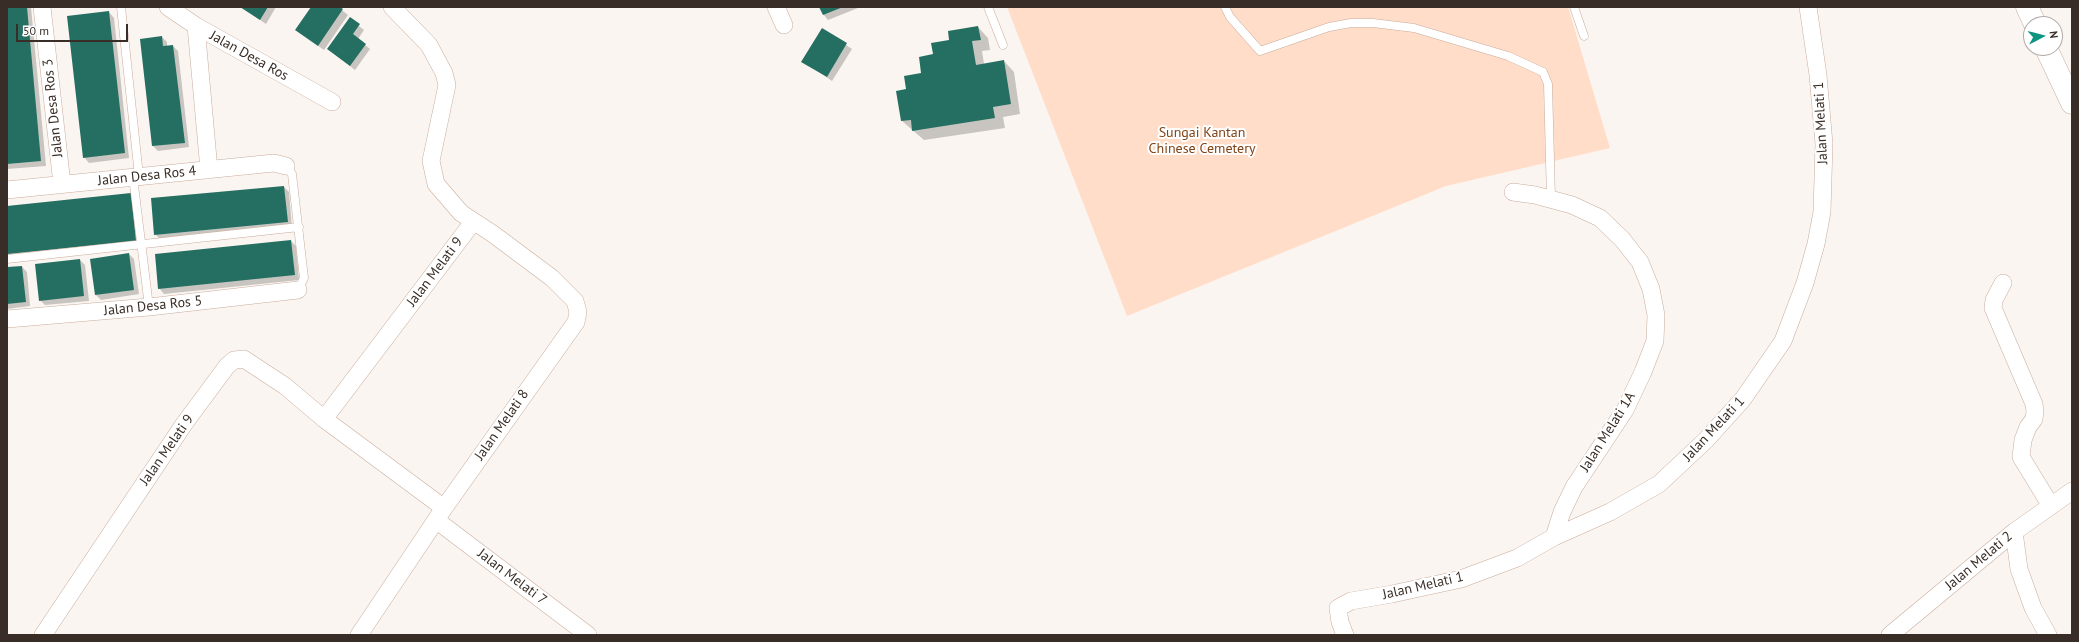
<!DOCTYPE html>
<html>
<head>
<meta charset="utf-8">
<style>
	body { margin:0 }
	#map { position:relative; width:2079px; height:642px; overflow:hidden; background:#fbf5f1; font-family:"PT Sans",sans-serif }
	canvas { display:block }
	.frame { position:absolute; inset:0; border:8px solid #392e27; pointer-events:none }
	.north { position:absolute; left:2023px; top:16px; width:40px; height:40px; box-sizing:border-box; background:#fff; border:1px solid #b0aba9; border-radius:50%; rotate:83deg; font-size:11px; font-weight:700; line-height:16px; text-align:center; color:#392e27 }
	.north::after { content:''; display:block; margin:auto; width:14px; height:18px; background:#0d9581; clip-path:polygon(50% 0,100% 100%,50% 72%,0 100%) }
	.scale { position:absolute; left:16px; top:24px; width:112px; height:18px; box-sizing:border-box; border:2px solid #392e27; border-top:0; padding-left:5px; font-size:12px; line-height:14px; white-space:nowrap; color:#392e27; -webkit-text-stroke:3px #fff; paint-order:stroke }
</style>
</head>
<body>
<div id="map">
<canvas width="2079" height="642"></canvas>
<div class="frame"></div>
<div class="north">N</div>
<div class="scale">50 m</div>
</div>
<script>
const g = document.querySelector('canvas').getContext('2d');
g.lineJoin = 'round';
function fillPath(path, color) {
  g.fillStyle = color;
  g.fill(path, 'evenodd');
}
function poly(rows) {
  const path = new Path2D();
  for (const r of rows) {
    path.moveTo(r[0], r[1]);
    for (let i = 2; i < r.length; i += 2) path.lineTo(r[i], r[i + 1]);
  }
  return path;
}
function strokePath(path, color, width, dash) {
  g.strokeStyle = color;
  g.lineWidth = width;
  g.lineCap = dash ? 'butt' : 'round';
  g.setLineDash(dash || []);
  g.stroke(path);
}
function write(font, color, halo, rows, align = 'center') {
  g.font = font + ' "PT Sans",sans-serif';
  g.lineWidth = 4;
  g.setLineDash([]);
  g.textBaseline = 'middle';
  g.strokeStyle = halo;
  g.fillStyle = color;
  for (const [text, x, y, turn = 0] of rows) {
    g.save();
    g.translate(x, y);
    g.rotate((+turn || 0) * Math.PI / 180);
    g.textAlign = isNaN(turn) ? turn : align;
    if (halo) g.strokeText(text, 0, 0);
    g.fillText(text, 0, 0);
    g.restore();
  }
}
fillPath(poly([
	[1007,7,1568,7,1610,148,1446,186,1127,316]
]), '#ffddc8');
fillPath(poly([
	[7,7,31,7,46,166,7,169],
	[241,7,276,7,266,24],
	[312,7,338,7,348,15,324,50,296,30],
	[821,7,858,7,858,8,828,20,823,14],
	[109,12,114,18,129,158,89,163,84,157],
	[350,19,364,30,358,39,370,49,355,70,328,49],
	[978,27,988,38,990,50,982,51,984,64,1004,61,1014,72,1020,114,1003,117,1005,128,924,140,902,121,922,74,934,55,950,41],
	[822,29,852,49,832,81,803,61],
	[162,37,167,42,167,46,173,46,178,51,189,147,158,151,153,146,141,40],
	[284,187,289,192,292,227,160,239,155,234],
	[131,194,136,199,140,246,7,259,7,207],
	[291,241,296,246,299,280,164,294,159,288],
	[129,254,134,259,139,294,101,300,96,295],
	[80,260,85,265,89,301,45,305,40,300],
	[22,267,27,272,30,306,7,309,7,268]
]), '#0003');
fillPath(poly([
	[7,7,27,7,41,161,7,164],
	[240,7,268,7,260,20],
	[311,7,340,7,343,9,318,46,295,30],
	[819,7,843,7,823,15],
	[109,11,125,153,83,158,67,16],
	[350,17,360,24,353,34,366,44,350,66,327,49],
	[978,26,981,40,972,41,976,65,1004,60,1011,104,993,107,995,118,912,131,911,120,901,121,896,91,906,89,904,76,921,73,919,57,933,54,931,43,949,40,948,31],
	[822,28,847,43,827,77,801,62],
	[162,36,163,46,173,45,185,143,152,146,140,39],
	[284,186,288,222,154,235,151,198],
	[131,193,136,241,7,254,7,206],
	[291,240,295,275,158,289,155,254],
	[129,253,134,290,95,295,90,259],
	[80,259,84,296,39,301,35,264],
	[22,266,26,302,7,304,7,267]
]), '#246f61');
const service = poly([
	[121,7,139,176],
	[988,7,1003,45],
	[1225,7,1230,17,1260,51,1329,27,1351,23,1373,23,1414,28,1508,56,1543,72,1548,84,1551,199],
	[1574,7,1584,36],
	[286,166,292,174,304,278,298,290],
	[133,177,149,307],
	[7,259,299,227]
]);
const minor = poly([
	[42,7,62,184],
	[168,7,196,26,332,102],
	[776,7,784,25],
	[196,26,209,170],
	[7,190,274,163,286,166],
	[1513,192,1535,195,1572,205,1600,218,1622,239,1640,262,1651,289,1656,315,1655,341,1643,372,1625,410,1574,487,1562,512,1554,537],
	[2003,283,1994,300,1993,308,2034,404,2035,411,2034,419,2028,427,2023,440,2021,457,2051,506],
	[7,319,149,307,298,290],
	[324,419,473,222],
	[436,520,588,635],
	[2014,532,2019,569,2033,608,2048,635],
	[43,635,184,424,227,366,234,360,244,359,285,386,324,419,444,508],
	[359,635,444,508,576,322,578,312,575,301,552,278,493,234,461,213,436,184,431,161,447,85,444,73,429,45,392,7],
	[1345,635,1340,622,1338,608,1351,601,1392,594,1461,579,1517,558,1554,537,1610,512,1659,484,1706,440,1743,399,1783,341,1805,283,1816,244,1822,212,1824,144,1818,75,1808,7],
	[1890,635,2014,532,2072,491]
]);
const secondary = poly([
	[2027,7,2035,24],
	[2046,48,2072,103]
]);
strokePath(service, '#c9ac9b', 9);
strokePath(minor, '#c9ac9b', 18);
strokePath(secondary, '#c9ac9b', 23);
strokePath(service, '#fff', 8);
strokePath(minor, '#fff', 17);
strokePath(secondary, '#fff', 22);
write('14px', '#392e27', '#fff', [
	["Jalan Desa Ros",249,56,29],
	["Jalan Desa Ros 3",53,108,-96],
	["Jalan Melati 1",1821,123,-93],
	["Jalan Desa Ros 4",147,176,-6],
	["Jalan Melati 9",435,272,-53],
	["Jalan Desa Ros 5",153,306,-6],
	["Jalan Melati 8",502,425,-55],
	["Jalan Melati 1",1714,429,-47],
	["Jalan Melati 1A",1608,432,-58],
	["Jalan Melati 9",167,450,-55],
	["Jalan Melati 2",1979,561,-40],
	["Jalan Melati 7",512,577,37],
	["Jalan Melati 1",1423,586,-13]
]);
write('14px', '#804417', '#fff', [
	["Sungai Kantan",1202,133],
	["Chinese Cemetery",1202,149]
]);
</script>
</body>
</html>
